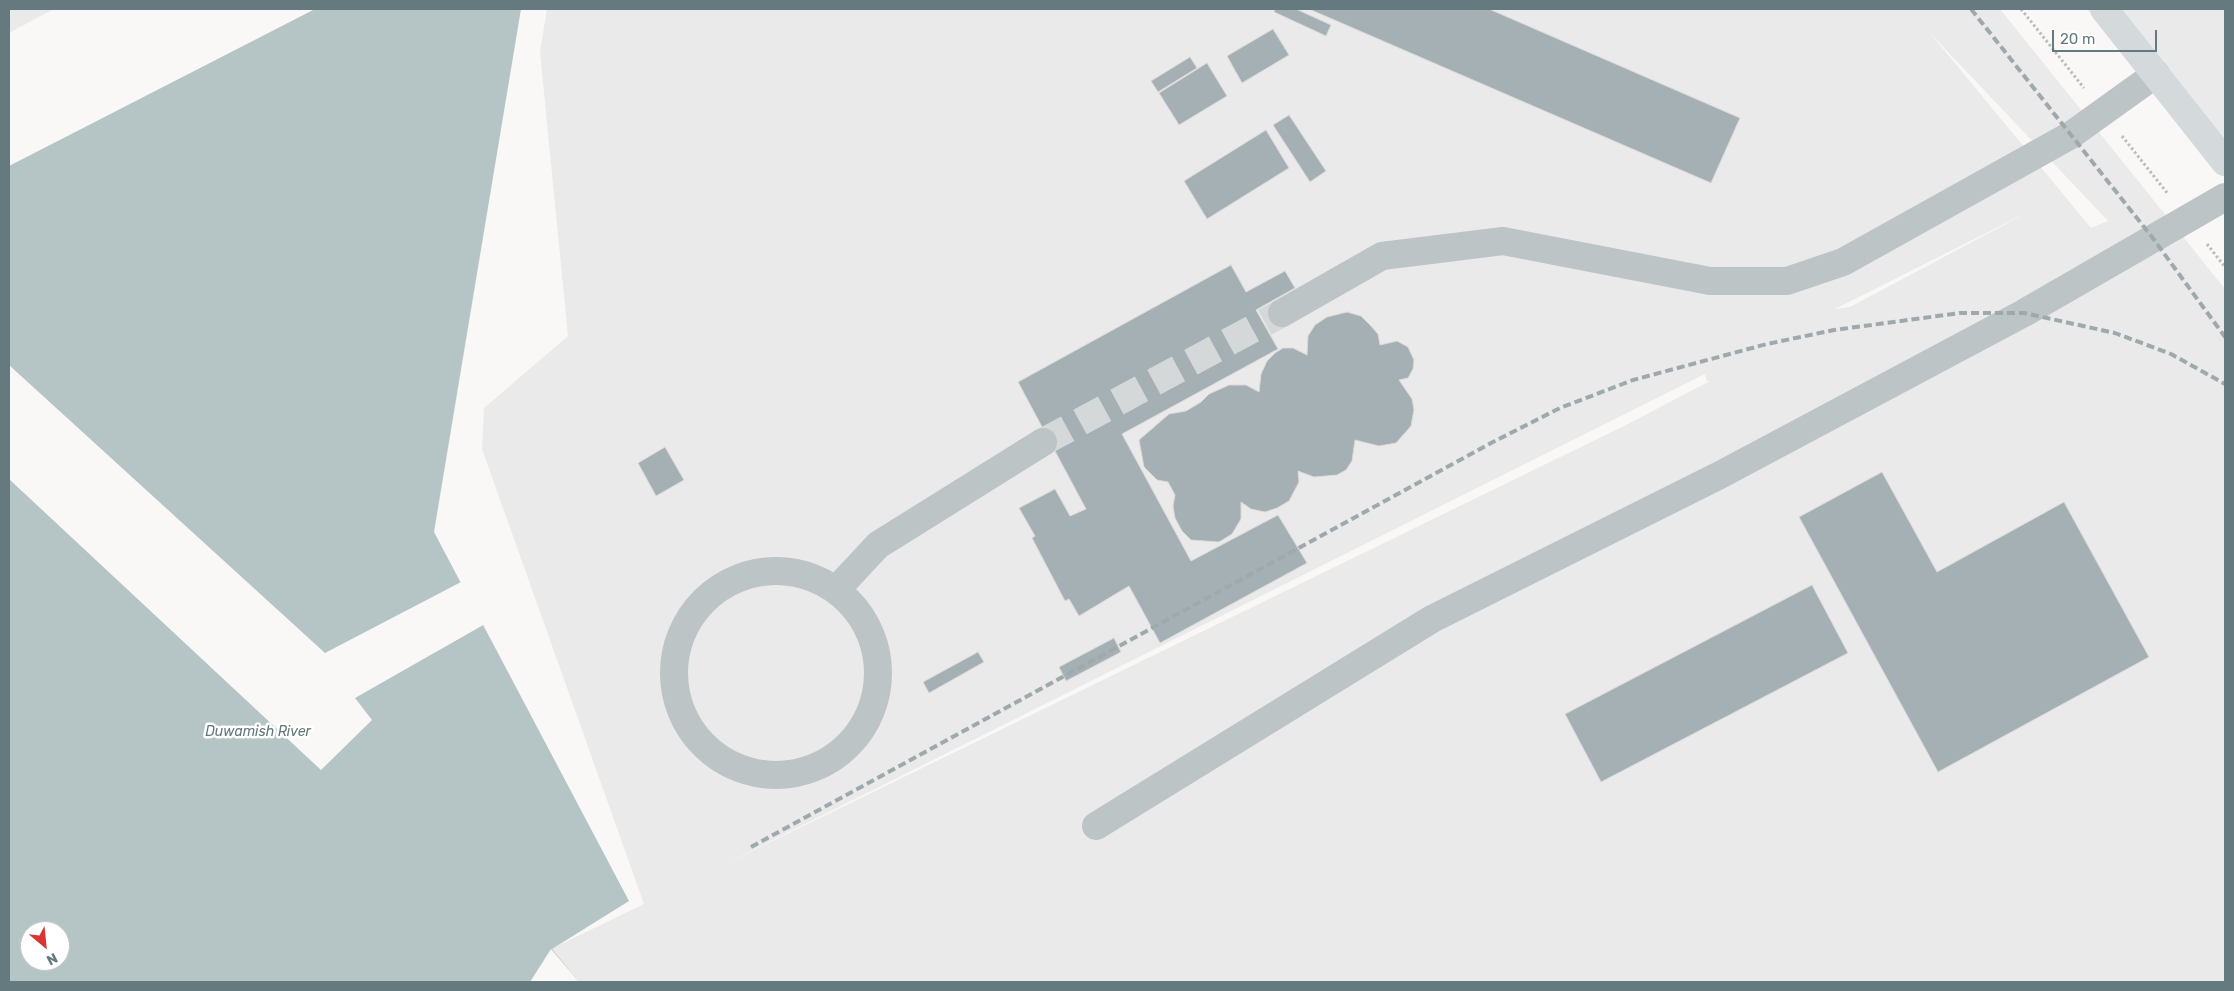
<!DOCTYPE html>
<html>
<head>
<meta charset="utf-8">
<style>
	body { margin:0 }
	#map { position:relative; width:2234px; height:991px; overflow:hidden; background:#f9f8f6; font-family:Rubik,sans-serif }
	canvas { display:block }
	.frame { position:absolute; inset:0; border:10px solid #657a7f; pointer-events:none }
	.north { position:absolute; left:20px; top:921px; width:50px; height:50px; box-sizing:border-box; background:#fff; border:1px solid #c1cacc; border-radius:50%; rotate:152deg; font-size:14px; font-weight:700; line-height:20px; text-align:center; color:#657a7f }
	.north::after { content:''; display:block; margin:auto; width:18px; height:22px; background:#da3535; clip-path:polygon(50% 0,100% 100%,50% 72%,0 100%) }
	.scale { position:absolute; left:2052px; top:30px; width:105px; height:22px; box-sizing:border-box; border:2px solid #657a7f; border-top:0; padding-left:6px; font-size:15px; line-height:18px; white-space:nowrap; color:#657a7f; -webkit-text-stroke:4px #fff; paint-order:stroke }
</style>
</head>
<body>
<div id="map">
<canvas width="2234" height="991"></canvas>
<div class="frame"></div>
<div class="north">N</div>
<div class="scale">20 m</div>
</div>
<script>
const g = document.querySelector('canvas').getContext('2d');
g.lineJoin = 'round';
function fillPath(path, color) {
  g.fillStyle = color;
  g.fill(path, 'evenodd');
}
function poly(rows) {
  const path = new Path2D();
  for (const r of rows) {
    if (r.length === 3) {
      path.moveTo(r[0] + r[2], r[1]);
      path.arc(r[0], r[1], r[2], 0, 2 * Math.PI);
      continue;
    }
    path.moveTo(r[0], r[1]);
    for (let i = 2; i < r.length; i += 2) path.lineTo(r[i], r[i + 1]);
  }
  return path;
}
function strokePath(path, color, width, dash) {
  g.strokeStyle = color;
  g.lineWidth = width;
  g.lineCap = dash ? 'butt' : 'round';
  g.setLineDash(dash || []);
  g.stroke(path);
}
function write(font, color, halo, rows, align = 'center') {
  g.font = font + ' Rubik,sans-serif';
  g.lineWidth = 5;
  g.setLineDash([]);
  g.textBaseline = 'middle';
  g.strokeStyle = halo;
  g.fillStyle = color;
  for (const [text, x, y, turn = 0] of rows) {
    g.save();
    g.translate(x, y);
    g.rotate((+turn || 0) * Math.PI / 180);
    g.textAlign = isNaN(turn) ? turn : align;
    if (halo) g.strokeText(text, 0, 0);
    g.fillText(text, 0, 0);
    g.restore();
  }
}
fillPath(poly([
	[9,9,54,9,9,33],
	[547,9,2000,9,2225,289,2225,982,579,982,551,949,644,904,482,449,484,408,568,336,540,52],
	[1930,33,2108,221,2091,228],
	[2034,209,1850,307,1835,309],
	[1705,374,1707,381,1710,381,1624,426,709,872],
	[2087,9,2225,9,2225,175]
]), '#e9eae9');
fillPath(poly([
	[315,9,521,9,434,532,629,901,552,949,579,982,9,982,9,166],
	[30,931,60,931,60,961,30,961]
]), '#b5c5c6');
fillPath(poly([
	[9,365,325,653,463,581,485,624,355,698,372,720,321,770,9,479],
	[551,949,579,982,530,982]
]), '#f9f8f6');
const building = poly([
	[1275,9,1296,9,1331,25,1326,36,1274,12,1275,9],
	[1309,9,1489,9,1740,118,1711,183,1309,9],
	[1273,29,1289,55,1242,83,1227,56,1273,29],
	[1190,57,1197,68,1158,92,1151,81,1190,57],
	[1207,63,1227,96,1179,125,1159,93,1207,63],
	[1289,115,1326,171,1310,182,1273,125,1289,115],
	[1266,130,1289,168,1207,219,1184,181,1266,130],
	[1231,265,1246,292,1285,271,1295,288,1256,310,1278,349,1122,434,1191,561,1278,515,1307,563,1160,643,1129,586,1079,616,1069,599,1065,601,1032,538,1035,536,1019,508,1055,489,1070,516,1086,509,1018,382,1231,265],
	[1347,312,1361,316,1370,325,1378,334,1380,345,1397,341,1408,347,1414,360,1413,369,1408,378,1399,380,1412,399,1414,410,1411,426,1396,443,1379,446,1355,440,1352,461,1346,470,1337,475,1314,477,1298,471,1299,482,1289,501,1277,508,1265,512,1251,509,1241,502,1241,519,1232,534,1219,542,1191,540,1182,531,1175,518,1173,506,1175,495,1168,482,1157,480,1144,467,1139,440,1169,414,1186,411,1201,402,1209,394,1229,385,1246,385,1259,392,1261,374,1267,361,1275,353,1283,348,1293,348,1307,355,1308,336,1315,325,1327,317,1347,312],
	[665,447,684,480,656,496,638,463,665,447],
	[1882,472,1937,572,2064,502,2149,657,1938,772,1799,517,1882,472],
	[1812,585,1848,653,1601,782,1565,714,1812,585],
	[1114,638,1121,652,1066,681,1059,667,1114,638],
	[978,652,984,662,929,693,923,682,978,652]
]);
fillPath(building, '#a4b0b3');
strokePath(building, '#dadad8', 1);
strokePath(poly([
	[1043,442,1282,313]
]), '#d4d8d8', 28, [28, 14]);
strokePath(poly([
	[2021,9,2084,88],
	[2122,136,2168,194],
	[2207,244,2225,267]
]), '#b8bdbe', 3, [2.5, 2.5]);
strokePath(poly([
	[1282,313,1382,256,1503,241,1710,281,1787,281,1843,262,2071,135,2156,74],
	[776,673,102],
	[837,589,878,545,1043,442],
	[1096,826,1432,619,1720,475,2024,313,2225,197]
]), '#bdc4c5', 28);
strokePath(poly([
	[2104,9,2225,162]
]), '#d4d9db', 28);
strokePath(poly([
	[1971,9,2152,237,2225,337],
	[751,847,1491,443,1560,408,1633,380,1767,344,1834,330,1960,313,2024,313,2115,333,2171,354,2225,384]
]), '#9fa9ac', 4, [8, 4]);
write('italic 14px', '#60787a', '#fff', [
	["Duwamish River",258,732]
]);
</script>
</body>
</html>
